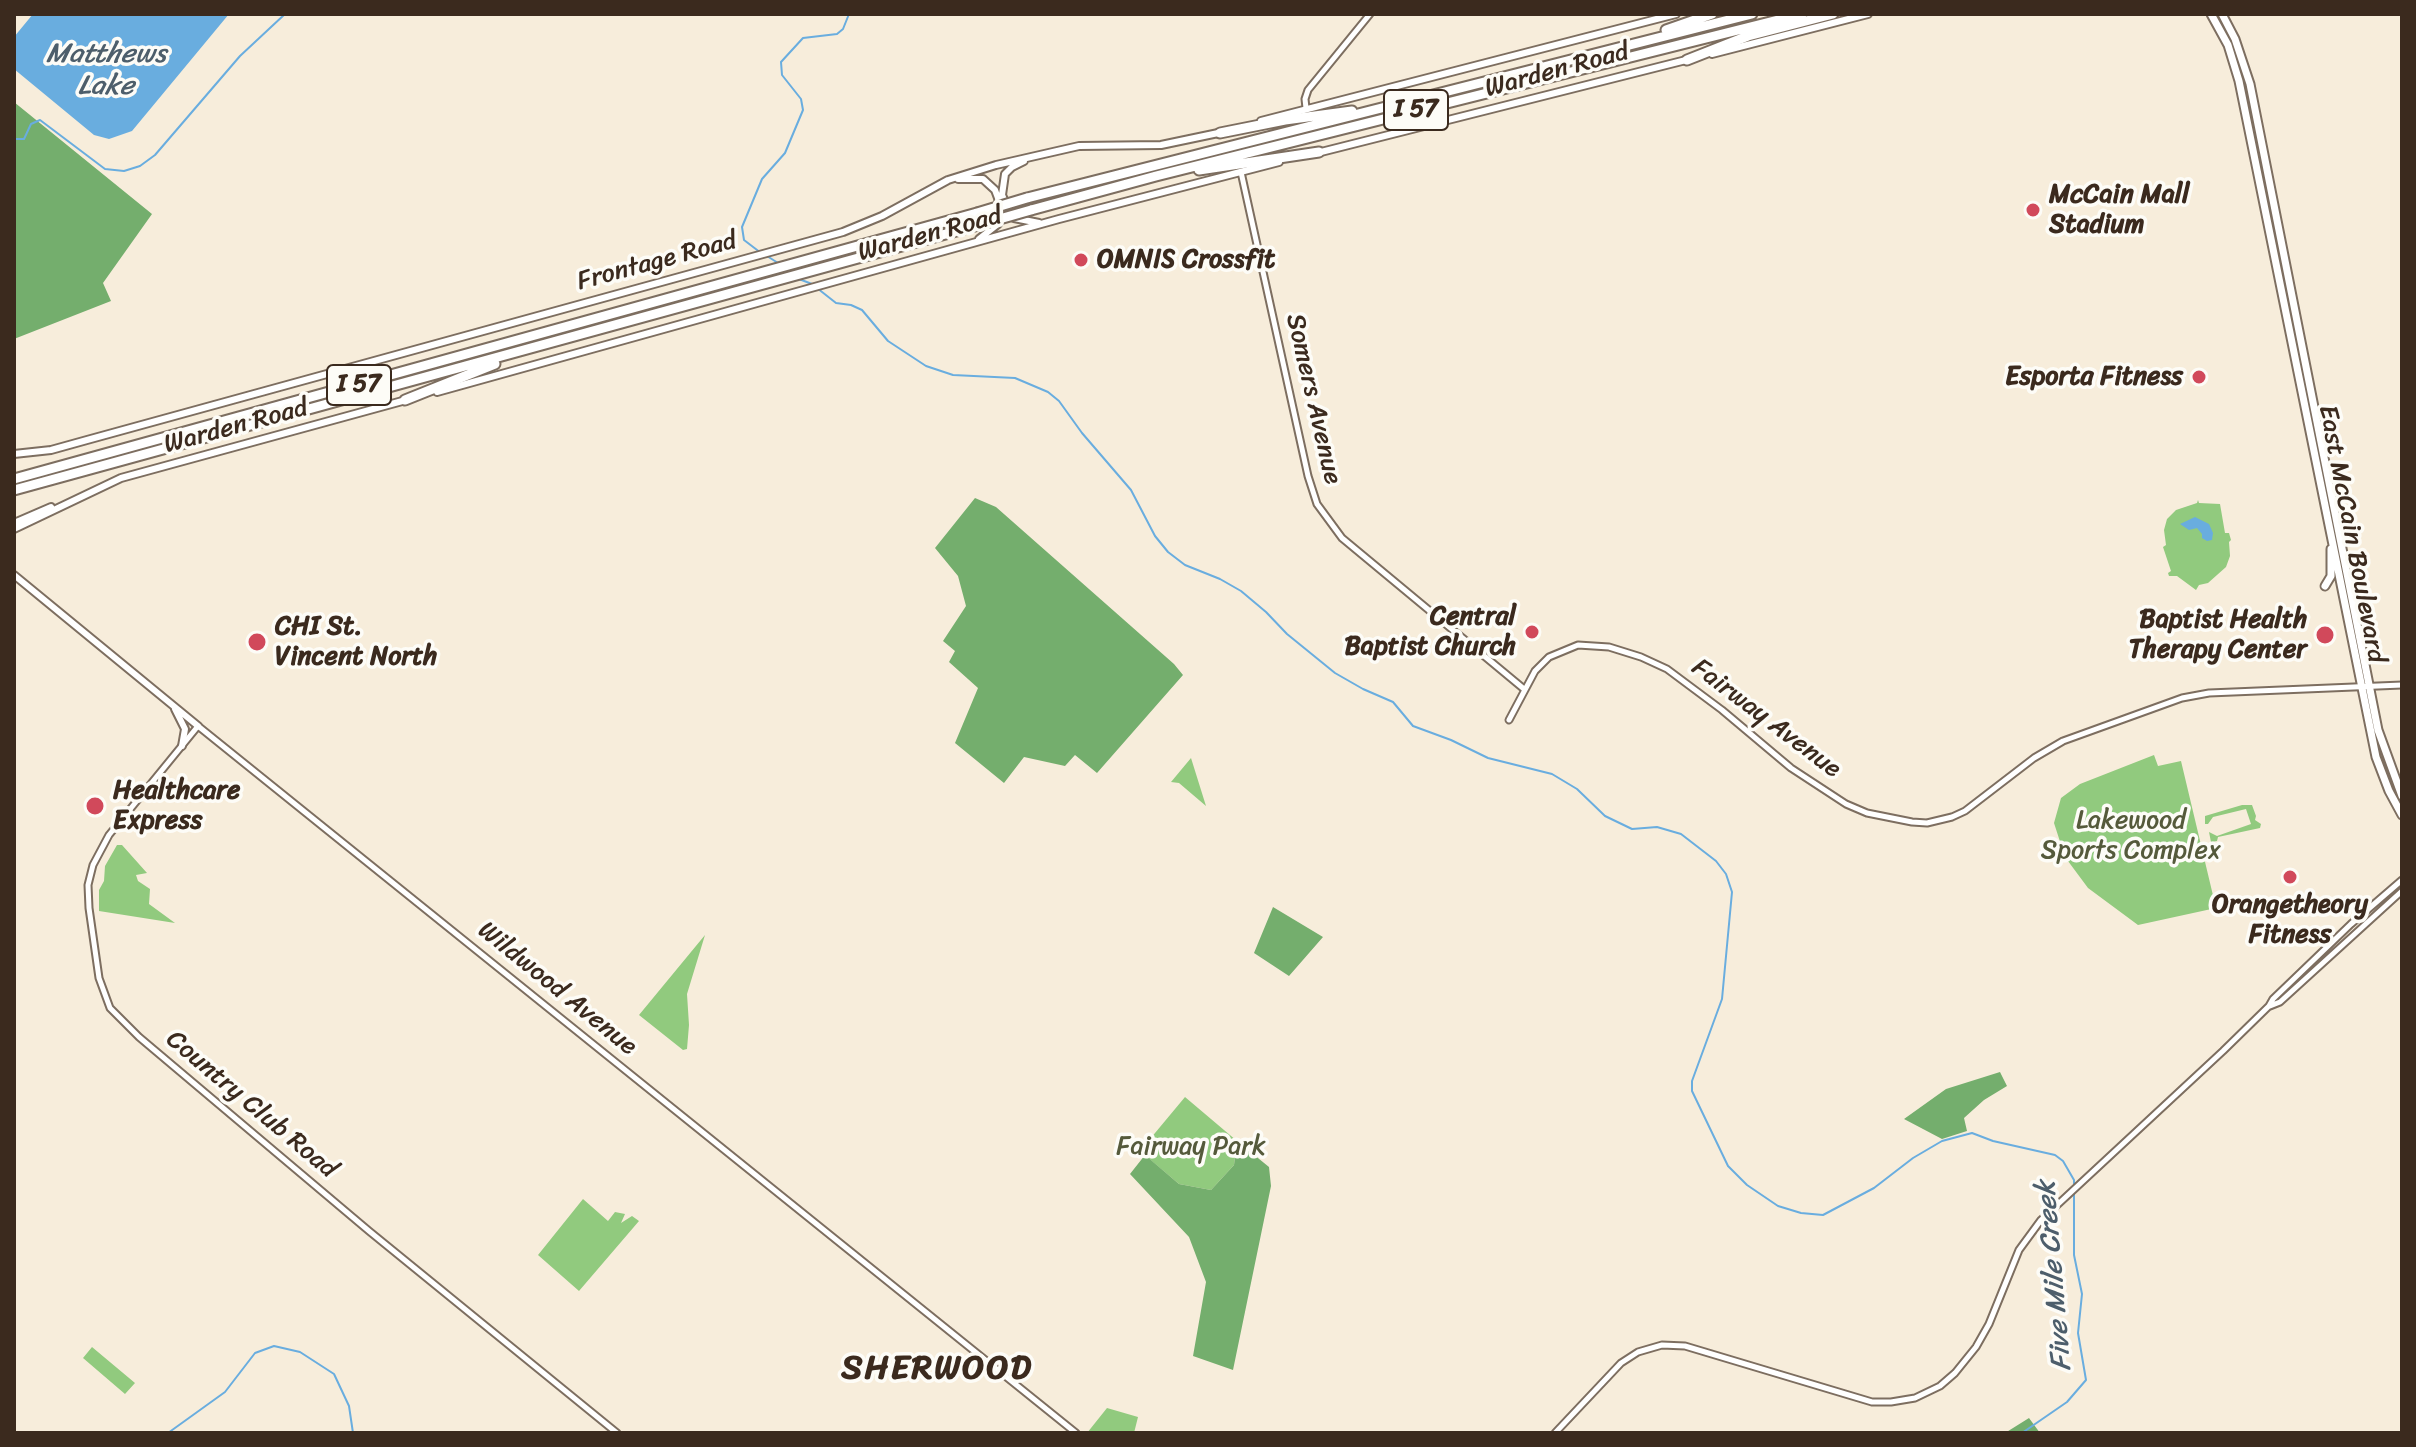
<!DOCTYPE html>
<html>
<head>
<meta charset="utf-8">
<style>
	body { margin:0 }
	#map { position:relative; width:2416px; height:1447px; overflow:hidden; background:#f7eddb; font-family:Sriracha,sans-serif }
	canvas { display:block }
	.frame { position:absolute; inset:0; border:16px solid #3b2a1e; pointer-events:none }
</style>
</head>
<body>
<div id="map">
<canvas width="2416" height="1447"></canvas>
<div class="frame"></div>
</div>
<script>
const g = document.querySelector('canvas').getContext('2d');
g.lineJoin = 'round';
function fillPath(path, color) {
  g.fillStyle = color;
  g.fill(path, 'evenodd');
}
function poly(rows) {
  const path = new Path2D();
  for (const r of rows) {
    path.moveTo(r[0], r[1]);
    for (let i = 2; i < r.length; i += 2) path.lineTo(r[i], r[i + 1]);
  }
  return path;
}
function strokePath(path, color, width, dash) {
  g.strokeStyle = color;
  g.lineWidth = width;
  g.lineCap = dash ? 'butt' : 'round';
  g.setLineDash(dash || []);
  g.stroke(path);
}
function write(font, color, halo, rows, align = 'center') {
  g.font = font + ' Sriracha,sans-serif';
  g.lineWidth = 7;
  g.setLineDash([]);
  g.textBaseline = 'middle';
  g.strokeStyle = halo;
  g.fillStyle = color;
  for (const [text, x, y, turn = 0] of rows) {
    g.save();
    g.translate(x, y);
    g.rotate((+turn || 0) * Math.PI / 180);
    g.textAlign = isNaN(turn) ? turn : align;
    if (halo) g.strokeText(text, 0, 0);
    g.fillText(text, 0, 0);
    g.restore();
  }
}
fillPath(poly([
	[2198,500,2199,503,2220,504,2225,533,2229,533,2231,540,2229,542,2230,556,2226,567,2208,583,2199,585,2196,590,2177,576,2169,576,2168,573,2171,571,2163,547,2166,545,2164,530,2167,519,2176,510,2197,503],
	[2154,755,2158,766,2181,761,2216,908,2138,925,2088,888,2065,857,2054,823,2061,798,2080,784],
	[1191,758,1206,806,1179,783,1171,782],
	[2242,805,2252,805,2256,816,2255,820,2261,824,2260,828,2218,837,2217,841,2211,842,2209,832,2217,836,2251,824,2246,809,2213,817,2208,824,2205,824,2205,816],
	[117,845,122,845,147,873,136,875,138,881,150,889,149,904,175,923,99,911,99,890,104,881,105,866],
	[705,935,687,994,689,1025,687,1049,683,1050,639,1015],
	[1185,1097,1237,1141,1234,1165,1211,1190,1179,1184,1140,1151],
	[583,1199,608,1221,615,1212,625,1214,621,1223,632,1216,639,1221,579,1291,538,1255],
	[92,1347,135,1383,125,1394,83,1358],
	[1107,1408,1138,1417,1134,1433,1087,1433]
]), '#91ca7e');
fillPath(poly([
	[14,102,152,214,103,283,111,301,14,339],
	[975,498,996,507,1174,664,1183,675,1097,773,1075,755,1065,766,1024,757,1004,783,955,743,978,688,949,662,955,651,943,641,966,606,958,576,935,548],
	[1273,907,1323,937,1289,976,1254,953],
	[2000,1072,2007,1086,1984,1100,1964,1118,1967,1131,1942,1139,1904,1119,1946,1089],
	[1237,1141,1269,1167,1271,1186,1233,1370,1193,1356,1206,1282,1189,1237,1130,1174,1145,1155,1179,1184,1211,1190,1234,1165],
	[2029,1418,2040,1433,2005,1433]
]), '#74ae6d');
fillPath(poly([
	[33,14,229,14,132,131,109,139,94,135,14,69,14,37],
	[2195,517,2209,524,2213,533,2212,540,2207,541,2202,538,2202,534,2197,528,2189,530,2180,524]
]), '#69addf');
strokePath(poly([
	[14,139,24,139,31,124,40,120,105,169,124,171,140,166,155,155,240,56,285,14],
	[761,253,744,240,742,227,762,179,785,153,803,110,801,99,782,75,781,62,803,38,837,34,843,29,849,14],
	[767,256,778,263],
	[799,279,812,284],
	[817,288,836,303,851,305,862,310,888,341,926,366,953,375,1015,378,1048,392,1059,401,1082,433,1131,490,1155,536,1168,552,1185,565,1220,579,1241,591,1266,612,1287,634,1335,673,1363,689,1393,702,1413,726,1451,740,1488,758,1552,774,1577,789,1605,816,1632,829,1657,827,1681,834,1716,861,1726,874,1732,892,1722,999,1692,1081,1692,1091,1728,1166,1747,1185,1778,1206,1801,1213,1823,1215,1874,1188,1913,1158,1942,1141,1972,1133,1993,1141,2055,1155,2063,1161,2074,1180,2074,1255,2082,1294,2078,1333,2086,1380,2067,1402,2022,1433],
	[168,1433,225,1392,255,1353,274,1346,300,1352,334,1374,349,1406,353,1433]
]), '#69addf', 2);
const tertiary = poly([
	[1306,108,1305,99,1308,90,1370,14],
	[1241,172,1308,476,1317,504,1342,538,1524,689],
	[1509,720,1535,671,1549,657,1578,645,1609,647,1641,657,1667,669,1722,710,1791,768,1846,804,1867,813,1912,822,1927,823,1952,817,1965,811,2034,758,2063,741,2182,698,2209,693,2402,685],
	[2270,1006,2280,1002,2402,891],
	[617,1433,369,1231,139,1037,110,1008,99,978,89,908,88,885,93,865,109,835,198,726,1076,1433],
	[1555,1433,1621,1363,1638,1352,1662,1345,1685,1346,1872,1402,1891,1402,1915,1398,1940,1386,1955,1373,1976,1347,1989,1324,2019,1250,2041,1220,2223,1051,2269,1006,2273,999,2351,924,2402,880]
]);
const secondary = poly([
	[1712,54,1868,14],
	[1261,121,1676,14],
	[1317,153,1690,59],
	[1024,161,1012,167,1005,174,1002,195,1010,214,1014,218,1039,223],
	[958,179,983,179,995,190,998,198,1000,217,998,224,979,239],
	[437,392,1059,219,1279,162],
	[14,454,51,450,87,440,843,232,882,216,948,180,996,165,1079,146,1161,145,1223,132],
	[14,523,51,507],
	[14,529,121,478,406,400],
	[14,575,198,726],
	[175,709,185,729,182,746]
]);
const primary = poly([
	[2211,14,2228,45,2239,81,2376,757,2389,791,2402,815],
	[2222,14,2235,39,2250,84,2378,730,2402,796],
	[2325,586,2331,576,2331,549]
]);
const motorway = poly([
	[1666,30,1712,14],
	[1687,60,1748,36,1833,14],
	[1220,133,1285,120,1352,111],
	[1199,170,1319,152],
	[1027,198,1752,14],
	[1031,210,1156,176,1802,14],
	[405,400,495,364],
	[14,479,977,213],
	[14,490,982,224]
]);
strokePath(tertiary, '#7d6e60', 9);
strokePath(secondary, '#7d6e60', 10);
strokePath(primary, '#7d6e60', 11);
strokePath(motorway, '#7d6e60', 13);
strokePath(tertiary, '#fff', 5);
strokePath(secondary, '#fff', 6);
strokePath(primary, '#fff', 7);
strokePath(motorway, '#fff', 9);
const motorwayBridge = poly([
	[977,213,1027,198],
	[982,224,1031,210]
]);
strokePath(motorwayBridge, '#7d6e60', 13, []);
strokePath(motorwayBridge, '#fff', 9);
for (const [x, y, r, color] of [
	[2033,210,8,"#d1495b"],
	[1081,260,8,"#d1495b"],
	[2199,377,8,"#d1495b"],
	[1532,632,8,"#d1495b"],
	[2325,635,10,"#d1495b"],
	[257,642,10,"#d1495b"],
	[95,806,10,"#d1495b"],
	[2290,877,8,"#d1495b"]
]) {
  const dot = new Path2D();
  dot.arc(x, y, r, 0, 2 * Math.PI);
  g.fillStyle = color;
  g.fill(dot);
  strokePath(dot, '#fdfcf7', 3);
}
for (const [x, y, w] of [
	[1416,110,64],
	[359,385,64]
]) {
  const box = new Path2D();
  box.roundRect(x - w / 2, y - 20, w, 40, 6);
  g.fillStyle = '#fdfcf7';
  g.fill(box);
  strokePath(box, '#3b2a1e', 2);
}
write('bold 24px', '#3b2a1e', null, [
	["I 57",1416,110],
	["I 57",359,385]
]);
write('26px', '#3b2a1e', '#fdfcf7', [
	["Warden Road",1557,71,-15],
	["Warden Road",930,235,-15],
	["Frontage Road",657,262,-15],
	["Somers Avenue",1313,399,77],
	["Warden Road",236,427,-15],
	["East McCain Boulevard",2351,534,79],
	["Fairway Avenue",1766,719,37],
	["Wildwood Avenue",557,989,39],
	["Country Club Road",251,1105,40]
]);
write('bold 26px', '#3b2a1e', '#fdfcf7', [
	["McCain Mall",2049,195],
	["Stadium",2049,225],
	["OMNIS Crossfit",1097,260],
	["Esporta Fitness",2183,377,"right"],
	["Central",1516,617,"right"],
	["Baptist Church",1516,647,"right"],
	["Baptist Health",2307,620,"right"],
	["Therapy Center",2307,650,"right"],
	["CHI St.",275,627],
	["Vincent North",275,657],
	["Healthcare",113,791],
	["Express",113,821],
	["Orangetheory",2290,905,"center"],
	["Fitness",2290,935,"center"]
], 'left');
write('26px', '#555a3b', '#fdfcf7', [
	["Lakewood",2131,821],
	["Sports Complex",2131,851],
	["Fairway Park",1191,1147]
]);
write('italic 28px', '#4d5e6b', '#fdfcf7', [
	["Matthews",106,55],
	["Lake",106,87],
	["Five Mile Creek",2055,1276,-95]
]);
g.letterSpacing = '2px';
write('bold 34px', '#3b2a1e', '#fdfcf7', [
	["SHERWOOD",937,1369]
]);
g.letterSpacing = '0px';
</script>
</body>
</html>
